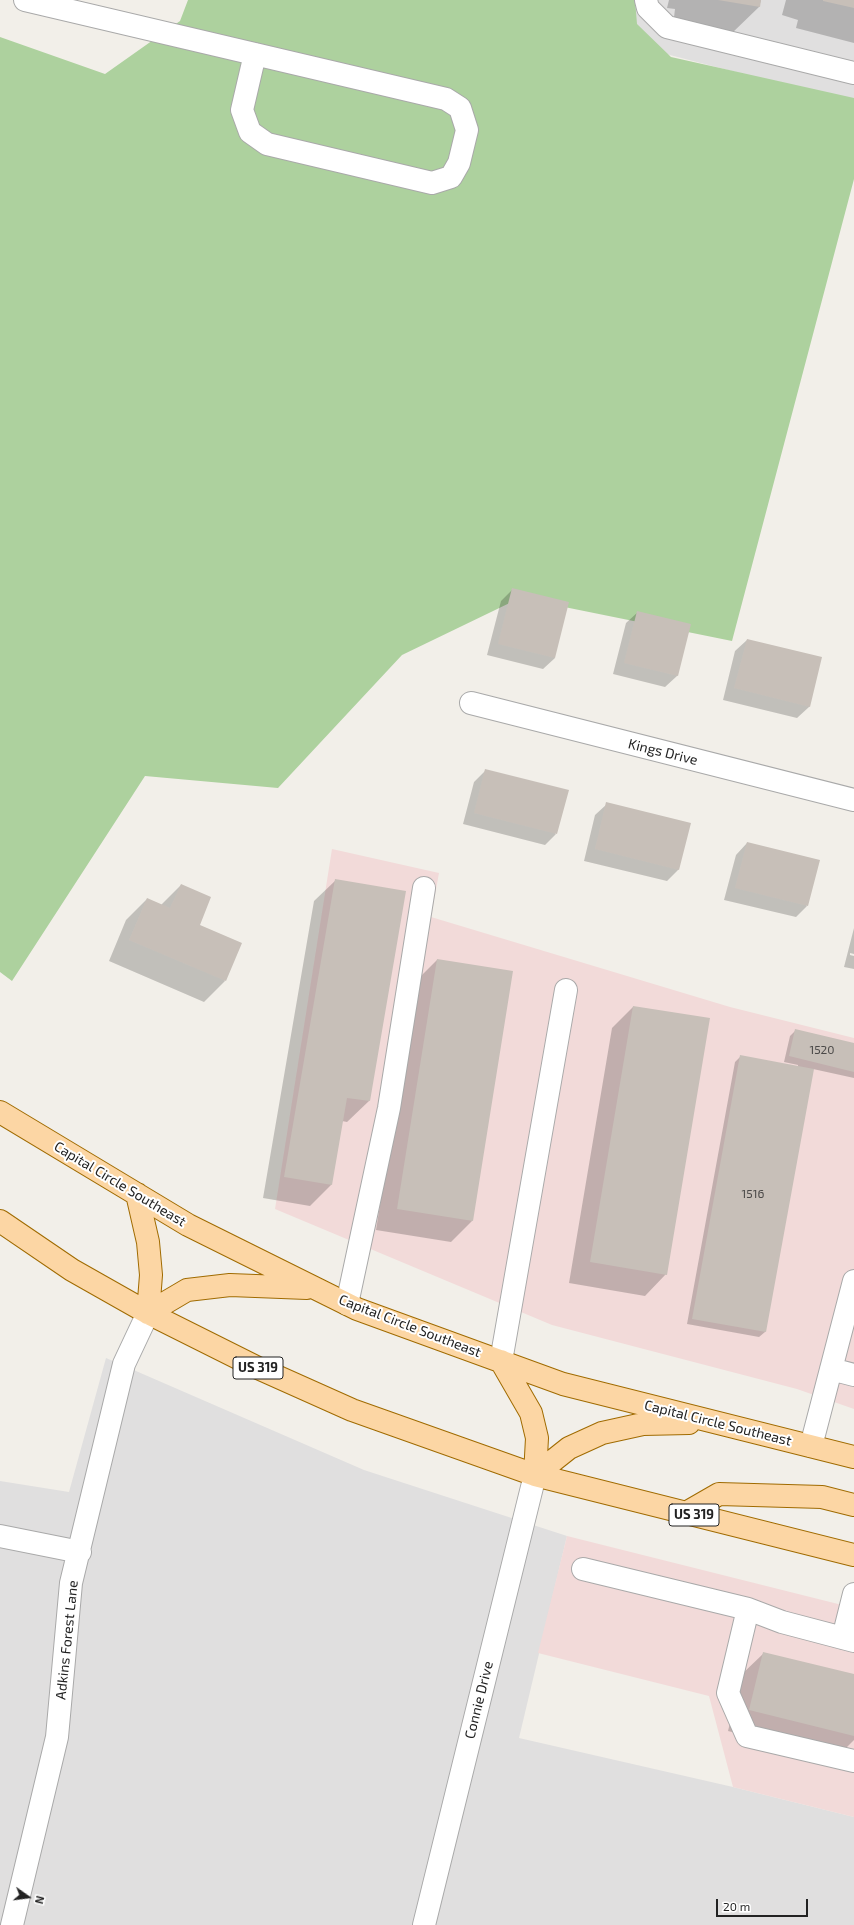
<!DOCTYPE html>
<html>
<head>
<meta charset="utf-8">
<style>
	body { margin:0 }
	#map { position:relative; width:854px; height:1925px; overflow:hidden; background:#f2efe9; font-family:"Exo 2",sans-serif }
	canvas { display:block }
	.north { position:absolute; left:8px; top:1877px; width:40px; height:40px; -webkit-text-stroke:3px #fff; paint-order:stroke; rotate:104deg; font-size:11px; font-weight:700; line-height:16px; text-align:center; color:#222 }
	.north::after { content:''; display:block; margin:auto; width:14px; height:18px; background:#222; clip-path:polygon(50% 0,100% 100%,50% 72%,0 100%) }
	.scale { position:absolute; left:716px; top:1899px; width:92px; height:18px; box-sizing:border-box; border:2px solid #222; border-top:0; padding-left:5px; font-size:12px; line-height:14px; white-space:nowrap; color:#222; -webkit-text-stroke:3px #fff; paint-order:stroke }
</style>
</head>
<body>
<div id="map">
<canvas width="854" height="1925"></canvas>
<div class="north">N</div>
<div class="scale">20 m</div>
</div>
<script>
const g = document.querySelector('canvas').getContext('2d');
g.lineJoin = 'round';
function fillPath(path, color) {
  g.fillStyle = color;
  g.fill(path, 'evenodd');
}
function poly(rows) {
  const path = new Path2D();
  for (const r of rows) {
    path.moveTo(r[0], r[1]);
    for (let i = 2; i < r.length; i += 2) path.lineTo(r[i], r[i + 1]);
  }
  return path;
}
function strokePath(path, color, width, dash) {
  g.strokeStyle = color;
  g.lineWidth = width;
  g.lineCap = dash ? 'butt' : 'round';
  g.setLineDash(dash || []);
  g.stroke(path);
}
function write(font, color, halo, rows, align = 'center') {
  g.font = font + ' "Exo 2",sans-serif';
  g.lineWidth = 4;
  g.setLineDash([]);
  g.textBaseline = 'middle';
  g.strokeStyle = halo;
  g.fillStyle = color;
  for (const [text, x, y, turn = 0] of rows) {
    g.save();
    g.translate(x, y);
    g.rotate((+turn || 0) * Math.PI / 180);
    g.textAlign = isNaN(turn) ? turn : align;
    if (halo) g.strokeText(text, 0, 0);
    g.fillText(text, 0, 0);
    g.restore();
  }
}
fillPath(poly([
	[606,0,854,0,854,103,601,37],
	[106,1358,364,1470,567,1536,519,1738,733,1787,854,1817,854,1925,0,1925,0,1481,69,1492]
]), '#e0dfdf');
fillPath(poly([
	[332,849,439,873,431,917,730,1007,854,1038,854,1409,797,1389,552,1325,275,1209],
	[567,1536,854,1608,854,1817,733,1787,709,1696,538,1653]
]), '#f2dad9');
fillPath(poly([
	[188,0,635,0,637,24,671,57,854,98,854,179,732,641,520,598,402,655,278,788,145,776,12,981,0,972,0,37,105,74,180,21]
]), '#add19e');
fillPath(poly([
	[669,0,761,0,759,7,731,34,673,26,675,9,667,8],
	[786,0,854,0,854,43,796,28,798,20,782,15],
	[513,589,555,658,543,669,487,655,501,601],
	[638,612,690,625,677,676,665,687,613,674,626,623],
	[747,640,821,658,809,707,797,718,723,700,735,651],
	[486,770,556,834,545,845,463,824,474,782],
	[607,804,689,824,678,870,667,881,584,861,595,815],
	[747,843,807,906,796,917,724,900,736,855],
	[336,880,405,892,369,1101,347,1122,342,1121,331,1185,310,1206,263,1198,314,901],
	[181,885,225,981,204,1002,109,961,126,920,147,899,161,905],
	[854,928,854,954,850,953,850,955,854,956,854,969,844,967],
	[437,960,472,1221,451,1242,376,1230,416,981],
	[633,1007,666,1274,645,1296,569,1283,612,1028],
	[796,1030,854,1044,854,1078,813,1069,765,1332,759,1337,687,1324,735,1062,741,1056,798,1067,798,1065,784,1062,790,1036],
	[764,1653,854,1675,854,1740,836,1758,728,1731,742,1674]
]), '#0003');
fillPath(poly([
	[718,0,761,0,760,7],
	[854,0,854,8,823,1,823,0],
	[512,588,569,602,555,658,498,644],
	[637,611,691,624,678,676,624,663],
	[747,639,822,657,810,707,734,688],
	[485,769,569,790,557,834,474,813],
	[606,802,691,823,679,870,595,849],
	[747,842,820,860,808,906,735,888],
	[335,879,406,891,370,1101,347,1098,332,1185,284,1177],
	[181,884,211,897,200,925,242,943,226,981,129,940,147,898,170,908],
	[437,959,513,971,473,1221,397,1209],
	[633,1006,710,1018,667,1275,590,1262],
	[795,1029,854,1043,854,1072,789,1056],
	[740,1055,814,1069,766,1332,692,1319],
	[763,1652,854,1674,854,1736,749,1710]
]), '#c7bfb8');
const minor = poly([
	[25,0,446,99,460,108,467,130,459,163,451,177,432,183,267,144,250,132,242,110,255,54],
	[646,0,648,8,667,27,854,73],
	[471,703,854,800],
	[347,1304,389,1108,424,888],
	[501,1361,566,990],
	[831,1369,854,1375],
	[811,1446,854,1281],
	[0,1536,80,1552],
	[583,1569,748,1609,782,1622,854,1641],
	[748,1609,728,1693,747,1736,854,1761],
	[843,1638,854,1594],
	[12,1925,57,1737,71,1583,124,1364,148,1313],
	[424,1925,535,1475]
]);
const major = poly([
	[0,1112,188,1225,357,1309,563,1384,854,1457],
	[137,1194,148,1242,151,1275,148,1313],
	[0,1221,72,1270,148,1313,258,1368,352,1410,535,1475,854,1555],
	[148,1313,187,1290,230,1285,307,1288],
	[501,1361,531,1413,537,1438,535,1475],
	[535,1475,569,1448,602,1433,643,1424,689,1423],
	[686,1513,719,1494,822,1497,854,1505]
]);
strokePath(minor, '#a9a9a9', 24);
strokePath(major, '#a06b00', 24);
strokePath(minor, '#fff', 22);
strokePath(major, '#fcd6a4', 22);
write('12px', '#4b4948', null, [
	["1520",822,1050],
	["1516",753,1194]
]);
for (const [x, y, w] of [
	[258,1368,50],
	[694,1515,50]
]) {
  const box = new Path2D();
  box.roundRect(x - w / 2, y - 11, w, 22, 3);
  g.fillStyle = '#fff';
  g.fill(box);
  strokePath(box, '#222', 1);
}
write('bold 13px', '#222', null, [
	["US 319",258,1368],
	["US 319",694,1515]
]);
write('14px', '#222', '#fff', [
	["Kings Drive",663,752,14],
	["Capital Circle Southeast",120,1184,31],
	["Capital Circle Southeast",410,1326,21],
	["Capital Circle Southeast",718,1423,14],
	["Adkins Forest Lane",67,1640,-84],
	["Connie Drive",479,1700,-76]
]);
</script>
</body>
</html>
